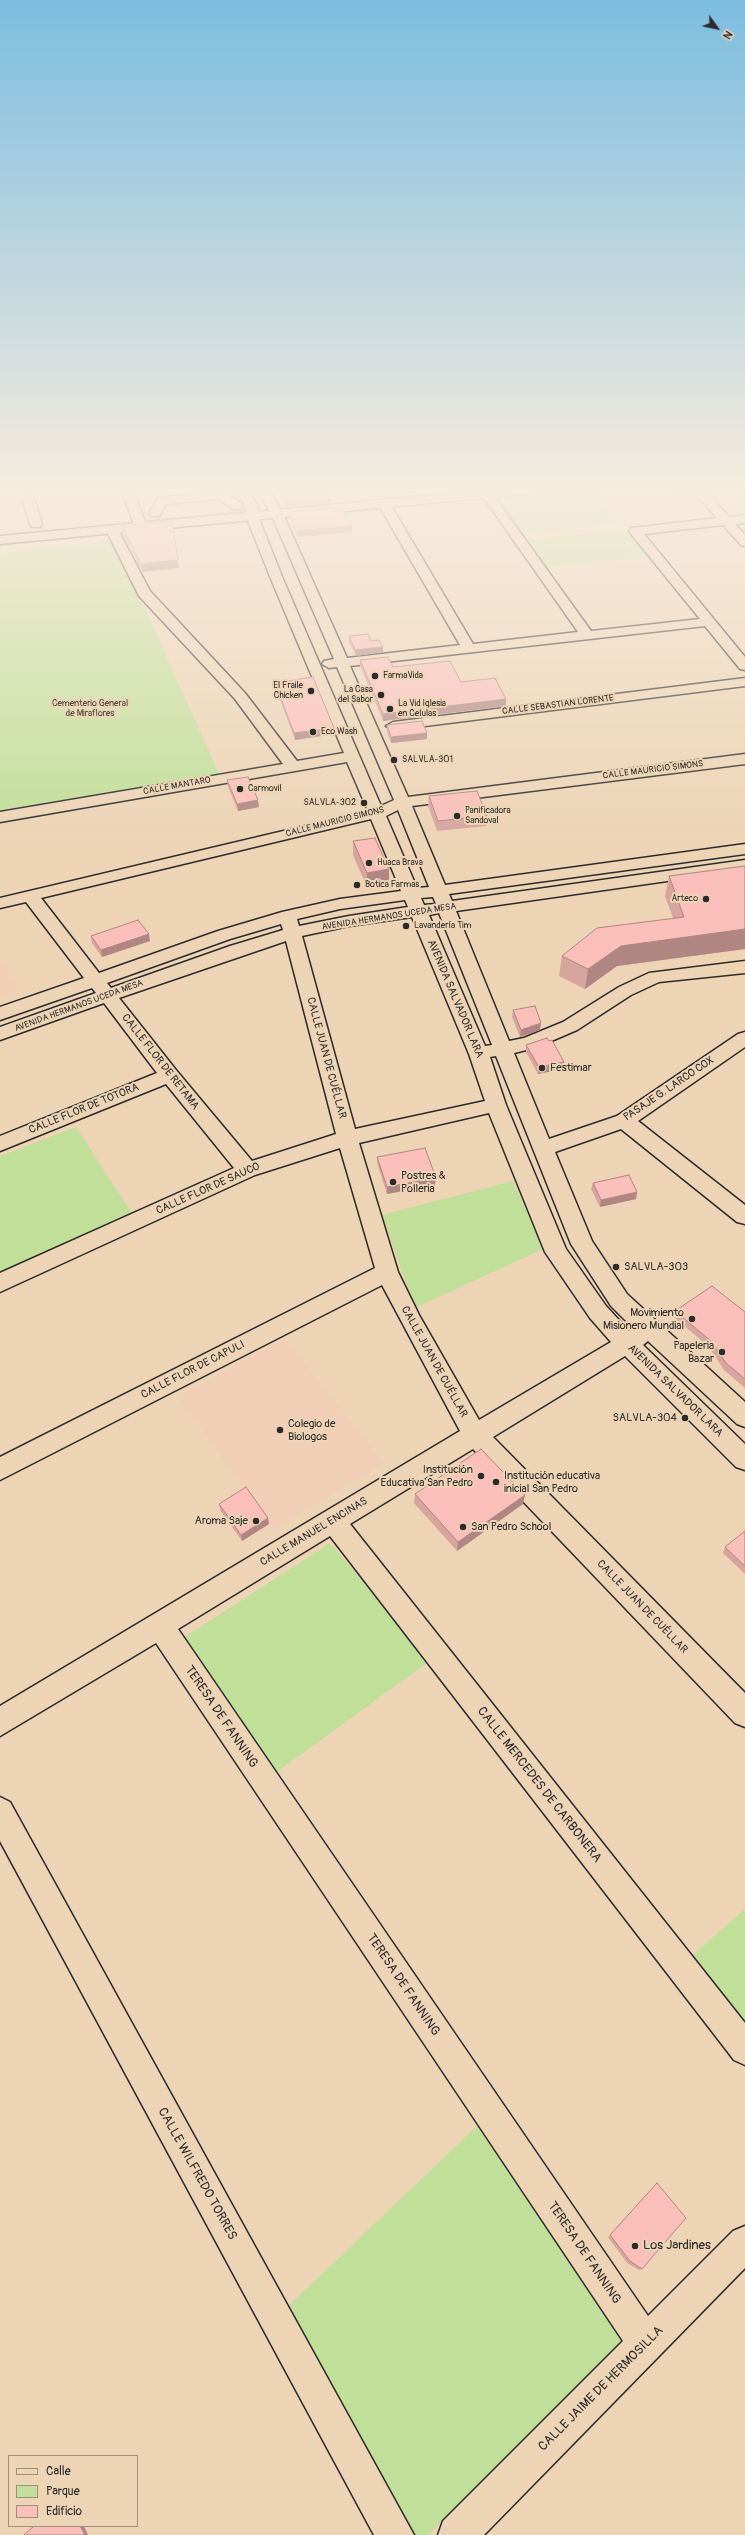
<!DOCTYPE html>
<html>
<head>
<meta charset="utf-8">
<style>
	body { margin:0 }
	#map { position:relative; width:745px; height:2535px; overflow:hidden; background:#edd4b5; font-family:Pangolin,sans-serif }
	canvas { display:block }
	.legend { position:absolute; left:8px; top:2455px; width:130px; height:72px; box-sizing:border-box; background:#edd4b5; border:1px solid #9f907e; margin:0; padding:5px 7px; list-style:none; font-size:12px; color:#2b2b2b }
	.legend li { display:flex; align-items:center; gap:8px; height:20px }
	.legend b { width:20px; border:1px solid #9f907e }
	.north { position:absolute; left:697px; top:8px; width:40px; height:40px; -webkit-text-stroke:3px #edd4b5; paint-order:stroke; rotate:123deg; font-size:11px; font-weight:700; line-height:16px; text-align:center; color:#2b2b2b }
	.north::after { content:''; display:block; margin:auto; width:14px; height:18px; background:#2b2b2b; clip-path:polygon(50% 0,100% 100%,50% 72%,0 100%) }
</style>
</head>
<body>
<div id="map">
<canvas width="745" height="2535"></canvas>
<ul class="legend">
<li><b style="height:5px;background:#edd4b5"></b>Calle</li>
<li><b style="height:11px;background:#c0df98"></b>Parque</li>
<li><b style="height:11px;background:#fabfb8"></b>Edificio</li>
</ul>
<div class="north">N</div>
</div>
<script>
const g = document.querySelector('canvas').getContext('2d');
g.lineJoin = 'round';
function fillPath(path, color) {
  g.fillStyle = color;
  g.fill(path, 'evenodd');
}
function poly(rows) {
  const path = new Path2D();
  for (const r of rows) {
    path.moveTo(r[0], r[1]);
    for (let i = 2; i < r.length; i += 2) path.lineTo(r[i], r[i + 1]);
  }
  return path;
}
function strokePath(path, color, width, dash) {
  g.strokeStyle = color;
  g.lineWidth = width;
  g.lineCap = dash ? 'butt' : 'round';
  g.setLineDash(dash || []);
  g.stroke(path);
}
function write(font, color, halo, rows, align = 'center') {
  g.font = font + ' Pangolin,sans-serif';
  g.lineWidth = 4;
  g.setLineDash([]);
  g.textBaseline = 'middle';
  g.strokeStyle = halo;
  g.fillStyle = color;
  for (const [text, x, y, turn = 0] of rows) {
    g.save();
    g.translate(x, y);
    g.rotate((+turn || 0) * Math.PI / 180);
    g.textAlign = isNaN(turn) ? turn : align;
    if (halo) g.strokeText(text, 0, 0);
    g.fillText(text, 0, 0);
    g.restore();
  }
}
fillPath(poly([
	[0,959,20,990,0,996],
	[285,1339,384,1463,273,1529,178,1396]
]), '#f1ceb6');
fillPath(poly([
	[579,489,594,489,622,523,522,534,497,498],
	[626,529,648,557,548,567,529,539],
	[117,539,143,604,221,778,0,817,0,543,2,553],
	[76,1127,135,1218,0,1274,0,1156],
	[513,1181,543,1249,415,1308,382,1215],
	[330,1543,431,1660,270,1777,185,1637],
	[745,1909,745,2026,691,1957],
	[477,2126,628,2341,428,2535,389,2535,277,2317]
]), '#c0df98');
const minor = poly([
	[19,489,31,489,42,524,40,527,32,527,30,524,19,489],
	[121,489,133,489,147,527,145,530,137,530,135,527,121,489],
	[235,489,247,489,257,504,258,516,283,579,381,806,394,800,337,667,329,668,322,664,324,661,334,659,271,514,257,489,269,489,283,514,347,658,460,645,378,504,380,501,388,501,390,504,473,644,578,632,481,494,483,492,491,492,591,631,700,619,631,534,629,531,631,528,717,518,691,489,704,489,729,517,745,515,745,523,735,524,745,535,745,546,741,545,723,525,644,534,745,657,745,670,740,669,705,626,350,666,408,797,745,754,745,764,412,806,445,885,745,844,745,854,449,894,452,901,745,860,745,870,456,911,509,1041,524,1038,563,1022,619,987,649,973,745,961,745,973,659,982,631,995,577,1030,535,1048,514,1053,549,1139,617,1116,738,1034,745,1032,745,1047,638,1121,745,1205,745,1224,737,1222,621,1129,555,1152,592,1241,627,1294,745,1402,745,1427,737,1424,648,1341,643,1345,745,1444,745,1470,736,1467,625,1356,493,1437,745,1693,745,1727,735,1723,473,1449,350,1524,745,2023,745,2065,734,2060,330,1536,178,1629,648,2316,733,2231,745,2226,745,2268,484,2535,438,2535,443,2521,623,2341,156,1643,0,1736,0,1706,460,1431,382,1285,0,1480,0,1457,375,1268,340,1148,255,1175,0,1292,0,1273,234,1168,166,1084,0,1151,0,1136,157,1073,104,1003,0,1040,0,1027,96,993,92,988,0,1020,0,1007,84,978,26,902,0,908,0,898,368,811,347,762,0,822,0,812,283,764,235,699,139,596,106,530,112,526,118,530,150,591,245,693,297,761,344,753,271,579,246,516,245,504,235,489],
	[398,810,429,887,417,888,386,816,398,810],
	[371,819,401,891,340,899,282,912,218,931,99,973,41,898,371,819],
	[433,897,436,904,424,905,421,898,433,897],
	[405,900,408,907,349,916,299,926,297,919,340,909,405,900],
	[439,913,492,1045,485,1046,429,915,439,913],
	[412,917,469,1054,485,1101,355,1129,302,936,349,926,412,917],
	[281,924,283,930,230,946,111,988,107,983,230,939,281,924],
	[286,941,336,1134,252,1161,176,1070,119,998,286,941],
	[496,1056,571,1244,611,1306,634,1329,629,1331,606,1306,566,1249,506,1105,490,1057,496,1056],
	[489,1113,545,1252,590,1318,611,1342,479,1420,419,1315,398,1272,359,1143,489,1113],
	[221,491,241,503,241,509,233,509,219,499,166,504,159,516,151,516,149,513,158,498,221,491],
	[745,678,745,686,393,730,386,726,393,722,745,678],
	[0,1797,10,1802,414,2535,374,2535,0,1841,0,1797]
]);
const major = poly([
	[496,489,542,489,536,493,0,544,0,536,496,489]
]);
strokePath(minor, '#2b2b2b', 3);
strokePath(major, '#2b2b2b', 3);
fillPath(minor, '#edd4b5');
fillPath(major, '#edd4b5');
fillPath(poly([
	[273,489,326,489,330,503,286,507,281,492,274,492],
	[669,489,696,489,701,495,700,501,681,503],
	[706,489,745,489,734,490,736,492,735,498,716,500],
	[336,510,352,532,297,537,290,518,289,512],
	[122,526,179,568,142,572,123,534],
	[349,636,371,641,383,647,383,652,356,656,349,642],
	[360,660,461,682,506,699,506,706,383,721,360,666],
	[275,683,334,728,335,734,295,740,276,689],
	[387,725,427,739,391,743,387,732],
	[227,780,259,807,238,811,228,787],
	[429,796,487,816,486,826,437,831,428,806],
	[353,841,389,869,389,883,367,887,353,855],
	[745,866,745,949,617,966,585,989,559,976,562,956,673,918,665,896,669,876],
	[91,936,150,941,102,957,92,943],
	[513,1010,540,1030,520,1037,512,1017],
	[526,1045,564,1062,563,1069,538,1074,526,1052],
	[377,1157,435,1185,387,1194,377,1163],
	[593,1183,637,1192,636,1199,600,1207,591,1189],
	[675,1311,745,1312,745,1388,724,1370,709,1347,674,1317],
	[415,1494,523,1504,457,1551,414,1503],
	[219,1504,269,1524,242,1541,220,1510],
	[745,1531,745,1574,723,1553,725,1547],
	[657,2183,642,2269,639,2270,627,2263,608,2237]
]), '#d7a49e');
fillPath(poly([
	[193,489,216,489,216,490,194,493],
	[274,489,281,489,281,492,274,492],
	[728,489,745,489,728,491],
	[330,497,330,503,286,507,286,501],
	[352,526,352,532,297,537,296,531],
	[178,560,179,568,142,572,141,564],
	[383,647,383,652,356,656,355,650],
	[506,699,506,706,383,721,383,714],
	[334,728,335,734,295,740,294,733],
	[427,733,427,739,391,743,391,737],
	[258,800,259,807,238,811,237,804],
	[389,869,389,883,367,887,367,873],
	[745,929,745,949,617,966,585,989,588,969,621,946],
	[149,934,150,941,102,957,101,950],
	[541,1023,540,1030,520,1037,521,1030],
	[564,1062,563,1069,538,1074,539,1067],
	[436,1178,435,1185,387,1194,387,1187],
	[637,1192,636,1199,600,1207,601,1200],
	[525,1495,523,1504,457,1551,458,1542],
	[268,1518,269,1524,242,1541,241,1535],
	[80,2526,84,2526,88,2535,85,2535]
]), '#af8681');
const building = poly([
	[282,489,326,489,330,497,286,501,282,489],
	[676,489,696,489,701,495,682,497,676,489],
	[713,489,733,489,736,492,717,494,713,489],
	[335,508,336,510,342,509,352,526,296,531,289,512,335,508],
	[172,521,178,560,141,564,122,526,172,521],
	[368,634,371,641,379,640,383,647,355,650,349,636,368,634],
	[388,657,393,667,450,661,461,682,495,678,506,699,383,714,360,660,388,657],
	[313,677,334,728,294,733,275,683,313,677],
	[422,721,427,733,391,737,387,725,422,721],
	[248,777,258,800,237,804,227,780,248,777],
	[477,791,487,816,438,821,429,796,477,791],
	[375,838,389,869,367,873,353,841,375,838],
	[745,866,745,929,621,946,588,969,562,956,597,928,684,917,669,876,745,866],
	[138,920,149,934,101,950,91,936,138,920],
	[535,1006,541,1023,521,1030,513,1010,535,1006],
	[547,1038,549,1041,552,1040,564,1062,539,1067,526,1045,547,1038],
	[425,1148,436,1178,387,1187,377,1157,425,1148],
	[629,1175,637,1192,601,1200,593,1183,629,1175],
	[712,1286,745,1312,745,1379,726,1363,711,1341,675,1311,712,1286],
	[481,1449,525,1495,458,1542,415,1494,481,1449],
	[246,1487,268,1518,241,1535,219,1504,246,1487],
	[745,1531,745,1566,725,1547,745,1531],
	[657,2183,686,2218,642,2269,630,2261,610,2235,657,2183],
	[34,2526,80,2526,85,2535,24,2535,34,2526]
]);
fillPath(building, '#fabfb8');
strokePath(building, '#af8681', 1);
const sky = g.createLinearGradient(0, 0, 0, 844);
sky.addColorStop(0, '#7cbde0');
sky.addColorStop(0.58, '#f7ecde');
sky.addColorStop(1, '#f7ecde00');
g.fillStyle = sky;
g.fillRect(0, 0, 745, 844);
for (const [x, y, r, color] of [
	[375,676,4,"#2b2b2b"],
	[311,691,4,"#2b2b2b"],
	[381,695,4,"#2b2b2b"],
	[390,709,4,"#2b2b2b"],
	[313,732,4,"#2b2b2b"],
	[394,760,4,"#2b2b2b"],
	[240,789,4,"#2b2b2b"],
	[364,803,4,"#2b2b2b"],
	[457,816,4,"#2b2b2b"],
	[369,863,4,"#2b2b2b"],
	[357,885,4,"#2b2b2b"],
	[706,899,4,"#2b2b2b"],
	[406,926,4,"#2b2b2b"],
	[542,1068,4,"#2b2b2b"],
	[393,1182,4,"#2b2b2b"],
	[616,1267,4,"#2b2b2b"],
	[692,1319,4,"#2b2b2b"],
	[722,1352,4,"#2b2b2b"],
	[685,1418,4,"#2b2b2b"],
	[280,1430,4,"#2b2b2b"],
	[481,1476,4,"#2b2b2b"],
	[496,1482,4,"#2b2b2b"],
	[256,1521,4,"#2b2b2b"],
	[463,1527,4,"#2b2b2b"],
	[635,2246,4,"#2b2b2b"]
]) {
  const dot = new Path2D();
  dot.arc(x, y, r, 0, 2 * Math.PI);
  g.fillStyle = color;
  g.fill(dot);
  strokePath(dot, '#edd4b5', 1.5);
}
write('9px', '#2b2b2b', '#edd4b5', [
	["FarmaVida",383,676],
	["El Fraile",303,686,"right"],
	["Chicken",303,696,"right"],
	["La Casa",373,690,"right"],
	["del Sabor",373,700,"right"],
	["La Vid Iglesia",398,704],
	["en Celulas",398,714],
	["Eco Wash",321,732],
	["SALVLA-301",402,760],
	["Carmovil",248,789],
	["SALVLA-302",356,803,"right"],
	["Panificadora",465,811],
	["Sandoval",465,821],
	["Huaca Brava",377,863],
	["Botica Farmas",365,885],
	["Arteco",698,899,"right"],
	["Lavandería Tim",414,926]
], 'left');
write('9px', '#41463b', '#edd4b5', [
	["Cementerio General",90,704],
	["de Miraflores",90,714]
]);
write('9px', '#2b2b2b', '#edd4b5', [
	["CALLE SEBASTIAN LORENTE",558,705,-7],
	["CALLE MAURICIO SIMONS",653,770,-7],
	["CALLE MANTARO",177,786,-10],
	["CALLE MAURICIO SIMONS",335,822,-14],
	["AVENIDA HERMANOS UCEDA MESA",389,917,-9],
	["AVENIDA HERMANOS UCEDA MESA",79,1006,-20]
]);
write('11px', '#2b2b2b', '#edd4b5', [
	["AVENIDA SALVADOR LARA",455,999,67],
	["CALLE JUAN DE CUÉLLAR",326,1058,75],
	["CALLE FLOR DE RETAMA",160,1062,52],
	["PASAJE G. LARCO COX",669,1089,-34],
	["CALLE FLOR DE TOTORA",84,1109,-22],
	["CALLE FLOR DE SAUCO",208,1189,-24],
	["CALLE JUAN DE CUÉLLAR",434,1362,61],
	["CALLE FLOR DE CAPULI",193,1370,-27],
	["AVENIDA SALVADOR LARA",675,1391,44],
	["CALLE MANUEL ENCINAS",314,1532,-31],
	["CALLE JUAN DE CUÉLLAR",642,1607,46]
]);
write('11px', '#2b2b2b', '#edd4b5', [
	["Festimar",550,1068],
	["Postres &",401,1176],
	["Polleria",401,1189],
	["SALVLA-303",624,1267],
	["Movimiento",684,1313,"right"],
	["Misionero Mundial",684,1326,"right"],
	["Papeleria",714,1346,"right"],
	["Bazar",714,1359,"right"],
	["SALVLA-304",677,1418,"right"],
	["Colegio de",288,1424],
	["Biologos",288,1437],
	["Institución",473,1470,"right"],
	["Educativa San Pedro",473,1483,"right"],
	["Institución educativa",504,1476],
	["inicial San Pedro",504,1489],
	["Aroma Saje",248,1521,"right"],
	["San Pedro School",471,1527]
], 'left');
write('13px', '#2b2b2b', '#edd4b5', [
	["TERESA DE FANNING",221,1717,56],
	["CALLE MERCEDES DE CARBONERA",539,1785,52],
	["TERESA DE FANNING",403,1985,56],
	["CALLE WILFREDO TORRES",197,2174,61],
	["TERESA DE FANNING",584,2253,56],
	["CALLE JAIME DE HERMOSILLA",601,2389,-45]
]);
write('13px', '#2b2b2b', '#edd4b5', [
	["Los Jardines",643,2246]
], 'left');
</script>
</body>
</html>
